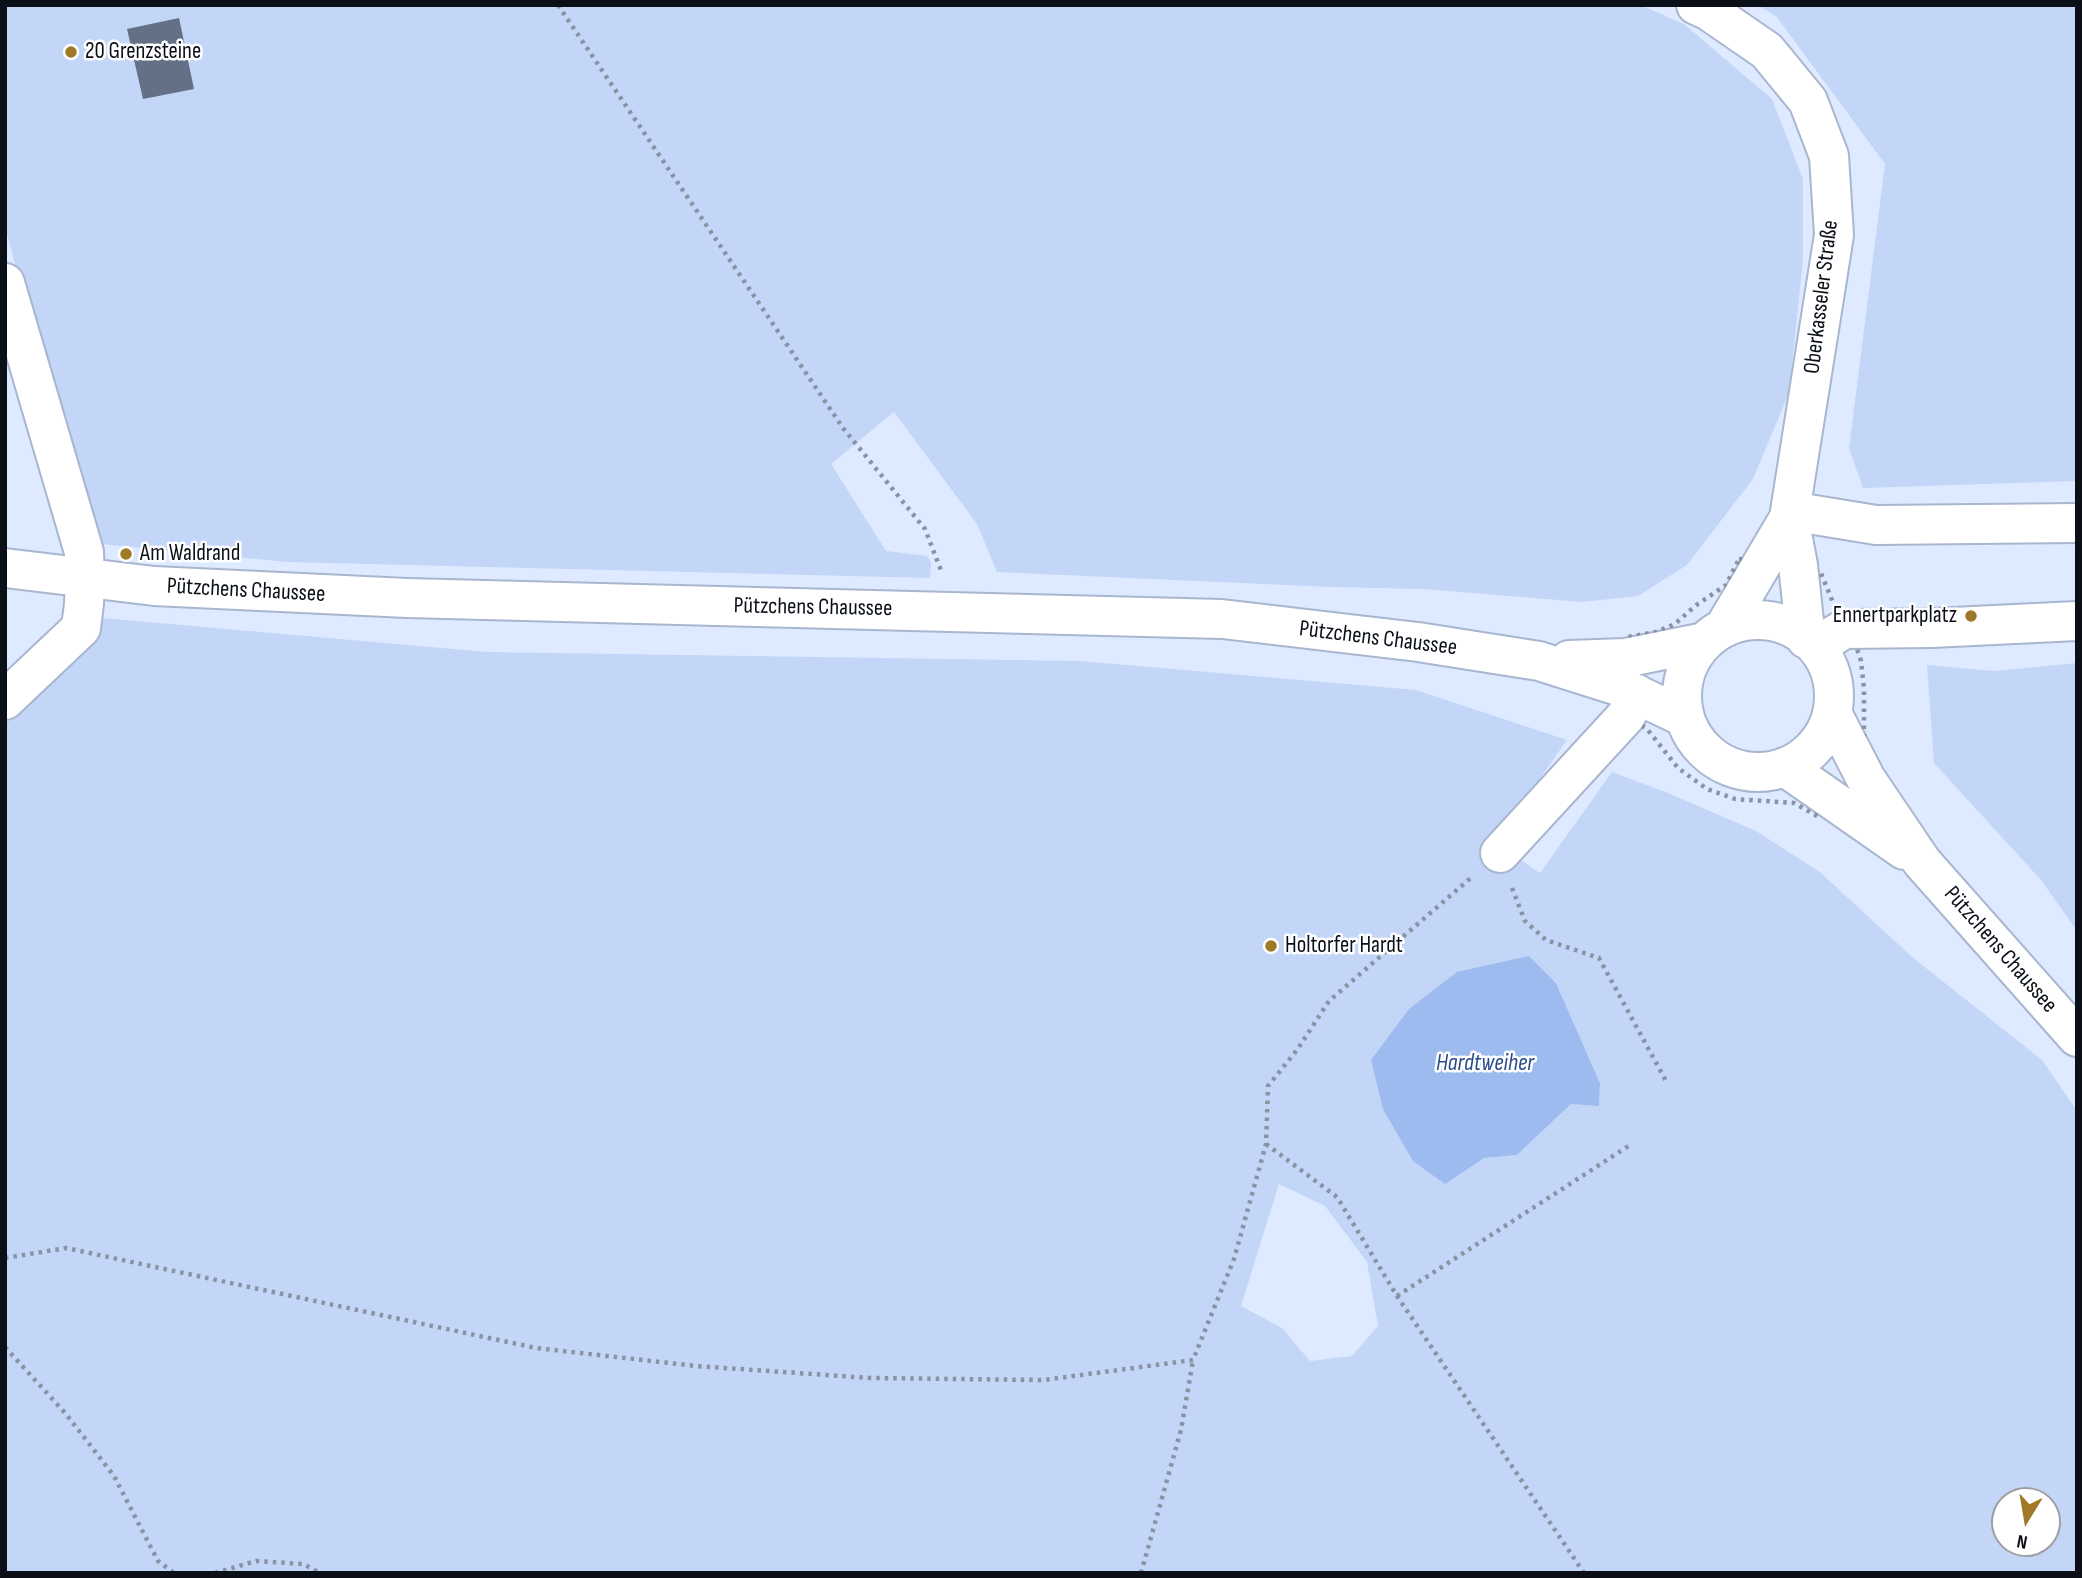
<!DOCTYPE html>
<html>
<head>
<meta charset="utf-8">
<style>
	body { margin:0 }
	#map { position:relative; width:2082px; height:1578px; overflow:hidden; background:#deeaff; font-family:"Sofia Sans Condensed",sans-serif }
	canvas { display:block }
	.frame { position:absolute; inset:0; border:7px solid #0a0f18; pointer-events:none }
	.north { position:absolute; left:1991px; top:1487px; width:70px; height:70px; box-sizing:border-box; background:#fff; border:2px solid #9d9fa3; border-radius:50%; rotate:191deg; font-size:19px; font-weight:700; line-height:28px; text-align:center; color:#0a0f18 }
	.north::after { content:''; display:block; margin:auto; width:24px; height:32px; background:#a07927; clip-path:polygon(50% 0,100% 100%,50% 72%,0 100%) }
</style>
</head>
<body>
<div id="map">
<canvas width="2082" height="1578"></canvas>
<div class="frame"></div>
<div class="north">N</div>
</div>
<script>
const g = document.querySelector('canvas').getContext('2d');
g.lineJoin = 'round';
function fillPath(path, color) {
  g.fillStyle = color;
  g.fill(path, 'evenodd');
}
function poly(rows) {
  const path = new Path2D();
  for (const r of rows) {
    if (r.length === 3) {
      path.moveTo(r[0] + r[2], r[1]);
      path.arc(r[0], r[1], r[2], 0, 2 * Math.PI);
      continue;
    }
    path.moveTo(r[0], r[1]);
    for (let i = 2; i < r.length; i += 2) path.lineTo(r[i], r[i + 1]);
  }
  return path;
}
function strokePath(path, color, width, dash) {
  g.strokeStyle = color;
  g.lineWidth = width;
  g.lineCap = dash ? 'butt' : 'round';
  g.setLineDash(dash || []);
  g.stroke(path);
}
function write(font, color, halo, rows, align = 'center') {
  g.font = font + ' "Sofia Sans Condensed",sans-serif';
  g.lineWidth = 5;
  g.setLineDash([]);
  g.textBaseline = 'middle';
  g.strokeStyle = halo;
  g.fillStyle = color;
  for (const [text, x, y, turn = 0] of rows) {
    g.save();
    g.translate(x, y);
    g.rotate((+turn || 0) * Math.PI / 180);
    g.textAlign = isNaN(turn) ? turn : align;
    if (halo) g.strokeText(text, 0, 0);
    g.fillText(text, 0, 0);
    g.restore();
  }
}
fillPath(poly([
	[5,5,1640,5,1684,24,1772,99,1803,179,1803,259,1789,393,1753,479,1687,565,1638,596,1583,602,1423,589,1330,587,997,572,977,524,894,412,831,464,886,551,927,556,931,562,930,578,288,562,89,543,5,226],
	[1757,5,2077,5,2077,481,1863,488,1849,448,1885,164,1776,16],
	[91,617,487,652,1080,661,1416,690,1567,740,1495,842,1540,873,1612,772,1668,793,1756,831,1820,872,1912,957,2042,1060,2077,1111,2077,1573,5,1573,5,717],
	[1529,956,1556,983,1600,1083,1599,1105,1571,1104,1517,1155,1484,1158],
	[1279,1184,1325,1206,1367,1262,1378,1326,1352,1356,1310,1361,1282,1328,1241,1306],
	[2005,1501,2047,1501,2047,1543,2005,1543],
	[2077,663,2077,931,2041,880,1934,763,1927,665,1994,671]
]), '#c3d6f8');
fillPath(poly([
	[1529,956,1556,983,1600,1083,1599,1106,1571,1104,1517,1155,1484,1158,1445,1184,1413,1161,1383,1109,1371,1060,1409,1009,1457,972]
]), '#9dbbef');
fillPath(poly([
	[179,18,194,89,143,99,127,29]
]), '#637086');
const minor = poly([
	[1696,5,1709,11,1767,51,1808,101,1829,156,1834,235,1789,518,1798,565,1806,639],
	[5,283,84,552,85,578,84,604,81,628,5,700],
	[1790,511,1876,525,2077,523],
	[5,568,154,586,407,598,1222,619,1418,642,1539,661,1621,687,1684,717],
	[1758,696,76],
	[1724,628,1789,518],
	[1816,647,1844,629,1932,628,2077,621],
	[1569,660,1625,658,1704,642],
	[1832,713,1866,779,1922,862,2077,1037],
	[1785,767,1904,850],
	[1500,853,1626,716,1637,694]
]);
strokePath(minor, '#a8b6cf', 42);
strokePath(poly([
	[558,5,843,428,925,529,942,573],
	[1739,559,1764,560,1820,571,1844,629,1854,640,1861,661,1864,689,1864,742,1880,769,1819,817,1794,803,1735,799,1707,789,1678,768,1647,729,1626,716,1616,714,1628,637,1656,632,1675,624,1695,606,1726,585,1739,559],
	[1512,888,1525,921,1546,940,1599,958,1666,1081],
	[1266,1144,1337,1197,1397,1296,1584,1573],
	[5,1258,66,1248,536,1348,696,1366,870,1378,1044,1380,1193,1360,1234,1259,1266,1144,1268,1086,1297,1050,1329,1001,1473,876],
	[1397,1296,1630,1145],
	[5,1347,66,1414,114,1476,158,1561,174,1573],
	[215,1573,256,1561,303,1564,320,1573],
	[1141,1573,1181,1430,1193,1360]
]), '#8a93a4', 4.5, [3.5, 5]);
strokePath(minor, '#fff', 38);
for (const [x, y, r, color] of [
	[71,52,7,"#a07927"],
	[126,554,7,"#a07927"],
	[1971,616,7,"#a07927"],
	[1271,946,7,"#a07927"]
]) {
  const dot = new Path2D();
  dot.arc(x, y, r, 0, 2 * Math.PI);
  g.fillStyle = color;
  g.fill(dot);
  strokePath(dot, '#fff', 2.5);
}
write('23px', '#0a0f18', '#fff', [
	["20 Grenzsteine",85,52],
	["Am Waldrand",140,554],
	["Ennertparkplatz",1957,616,"right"],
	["Holtorfer Hardt",1285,946]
], 'left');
write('23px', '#0a0f18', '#fff', [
	["Oberkasseler Straße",1822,297,-83],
	["Pützchens Chaussee",246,591,3],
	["Pützchens Chaussee",813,608,1],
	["Pützchens Chaussee",1378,639,7],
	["Pützchens Chaussee",2000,950,49]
]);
write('italic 24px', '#2c4d8c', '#fff', [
	["Hardtweiher",1485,1064]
]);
</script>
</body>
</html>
